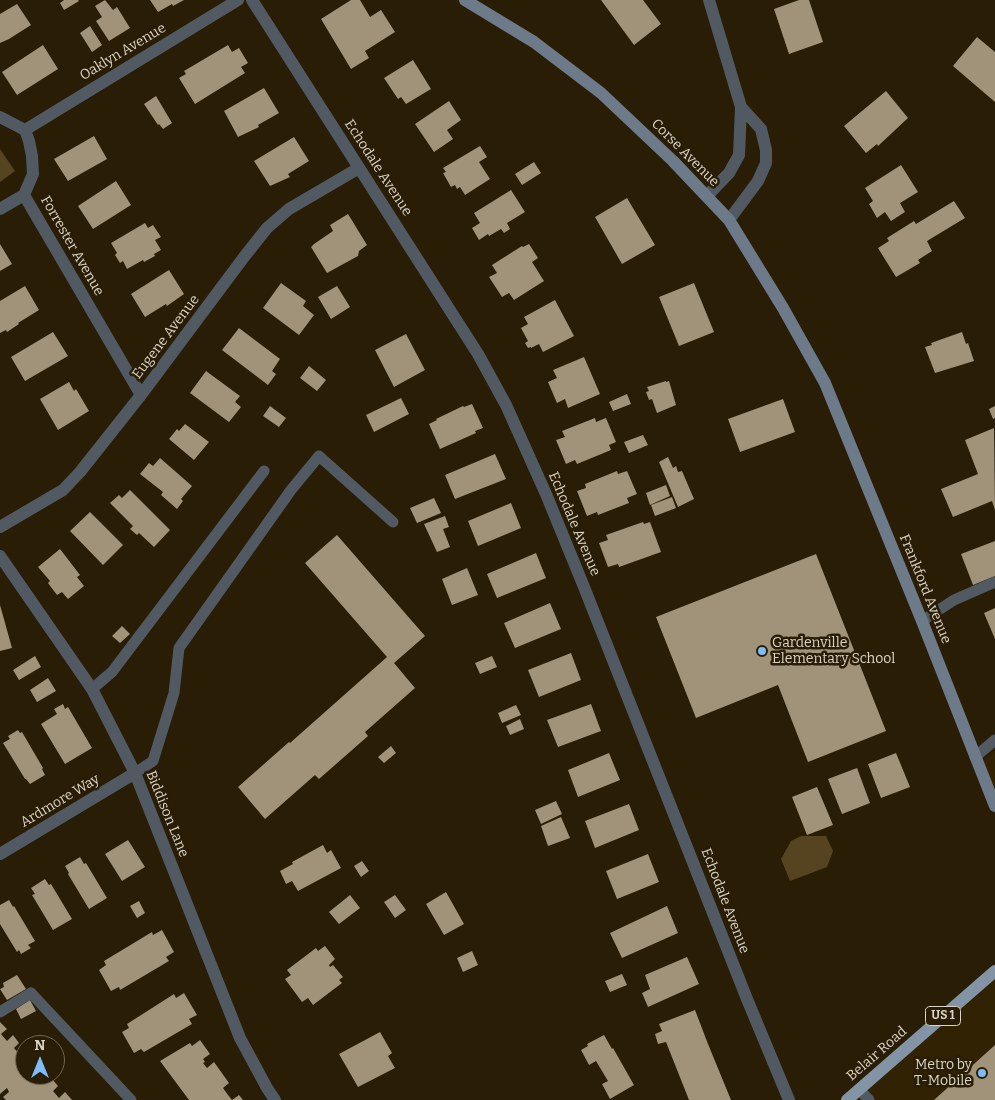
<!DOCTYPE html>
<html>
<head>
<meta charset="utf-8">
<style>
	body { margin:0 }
	#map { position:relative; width:995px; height:1100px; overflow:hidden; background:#291d06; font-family:Bitter,serif }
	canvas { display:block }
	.north { position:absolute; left:15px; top:1035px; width:50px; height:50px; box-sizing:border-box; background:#291d06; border:1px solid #706652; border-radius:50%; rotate:0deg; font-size:14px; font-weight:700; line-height:20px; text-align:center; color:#dbd3c5 }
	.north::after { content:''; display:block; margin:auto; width:18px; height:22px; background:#7fbdfa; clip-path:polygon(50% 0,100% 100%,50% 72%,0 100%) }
</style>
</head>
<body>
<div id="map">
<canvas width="995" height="1100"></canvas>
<div class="north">N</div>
</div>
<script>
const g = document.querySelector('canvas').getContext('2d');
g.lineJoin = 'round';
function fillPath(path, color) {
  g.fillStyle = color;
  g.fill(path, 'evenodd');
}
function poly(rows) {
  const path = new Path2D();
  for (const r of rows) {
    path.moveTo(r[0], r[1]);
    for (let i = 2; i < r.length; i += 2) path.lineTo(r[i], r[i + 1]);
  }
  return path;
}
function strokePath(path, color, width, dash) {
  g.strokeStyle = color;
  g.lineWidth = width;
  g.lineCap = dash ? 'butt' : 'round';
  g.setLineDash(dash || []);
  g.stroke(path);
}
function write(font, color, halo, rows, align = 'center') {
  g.font = font + ' Bitter,serif';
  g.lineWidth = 5;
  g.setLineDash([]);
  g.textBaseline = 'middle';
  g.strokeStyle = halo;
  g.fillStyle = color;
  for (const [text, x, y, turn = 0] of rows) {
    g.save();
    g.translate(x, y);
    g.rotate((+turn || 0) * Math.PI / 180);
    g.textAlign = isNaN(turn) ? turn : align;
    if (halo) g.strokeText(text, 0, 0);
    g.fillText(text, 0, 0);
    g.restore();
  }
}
fillPath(poly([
	[995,751,995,812,976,767],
	[995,973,995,1100,852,1100]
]), '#312203');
fillPath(poly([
	[0,149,15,171,0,182],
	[801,836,826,836,833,851,827,867,790,881,781,859,791,841]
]), '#564421');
fillPath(poly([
	[64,0,78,0,79,1,64,10,60,3],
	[105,0,113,10,117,7,130,28,109,41,96,21,102,17,95,6],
	[150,0,184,0,173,6,172,4,158,12],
	[351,0,360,0,370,17,381,10,395,32,365,51,369,58,351,69,321,19],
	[601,0,643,0,661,24,634,45],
	[799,0,809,0,823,42,789,54,774,9],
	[17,4,31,25,9,39,0,43,0,14],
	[90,26,102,45,92,52,80,33],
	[977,37,995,52,995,102,953,66],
	[43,45,58,69,17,95,2,72],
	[228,45,232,52,239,48,248,63,241,67,245,73,195,104,179,78,186,74,184,71],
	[413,60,431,89,406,104,401,97,398,99,384,78],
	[264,88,279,113,258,125,259,127,238,137,224,111],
	[886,91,908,118,878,146,877,144,866,153,844,126],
	[156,96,172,123,163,129,159,124,158,125,144,104],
	[449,101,461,120,447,130,453,139,434,152,415,124],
	[94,136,107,159,68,181,54,159],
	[294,137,309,161,288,174,290,177,270,186,254,161],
	[480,146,487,157,479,162,490,179,465,195,460,187,457,189,455,185,451,187,443,173,446,172,443,168],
	[534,162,541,173,522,185,515,174],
	[901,165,918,192,900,203,905,212,891,221,885,212,877,218,869,204,873,201,865,188],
	[116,181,131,205,93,229,78,206],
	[511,190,525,212,507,223,510,229,504,233,501,229,489,236,488,234,479,240,472,228,480,223,474,213],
	[627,198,655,245,622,264,595,217],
	[954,201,965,218,927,241,932,251,918,260,920,263,896,277,878,248,889,241,887,238,914,221,916,224],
	[348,214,367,245,359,251,358,256,327,273,311,247,314,244,333,231,330,225],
	[145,223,148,228,153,225,161,237,155,240,161,250,154,254,155,256,144,262,143,260,127,269,123,261,120,263,115,255,117,253,111,243],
	[0,244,12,264,0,271],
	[529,244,538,258,532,262,544,281,514,300,509,293,502,297,489,277,497,273,492,265,522,246,523,247],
	[169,270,184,294,167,306,166,304,145,317,131,294],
	[281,283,306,301,303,306,314,315,299,335,263,308],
	[694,283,714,332,679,346,659,297],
	[25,286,39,310,18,323,19,324,7,332,6,330,0,333,0,301],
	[337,286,350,307,331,319,318,297],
	[555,300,574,336,543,352,539,344,531,348,531,347,528,348,525,343,528,341,521,328,528,324,524,317],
	[239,328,280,359,272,371,276,374,268,385,222,350],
	[53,332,68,356,25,381,11,357],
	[962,332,966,344,968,343,974,361,935,373,925,347,932,345,931,343],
	[406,334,425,370,394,387,375,350],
	[584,357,600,394,568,408,565,399,557,403,548,382,557,378,553,370],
	[309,366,326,380,317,391,300,378],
	[206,371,240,396,235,402,241,407,229,422,190,393],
	[666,381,666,382,669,381,676,405,657,413,652,399,649,400,646,392,649,391,647,387],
	[69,382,74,391,76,389,89,411,58,430,40,399],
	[627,394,631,404,613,411,609,402],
	[401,398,409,414,374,432,366,415],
	[783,399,795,432,740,452,728,419],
	[472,404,483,428,475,431,476,433,440,449,429,424,437,420,436,419,463,406,464,407],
	[270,406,286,418,279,427,263,416],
	[995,406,995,418,993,419,989,409],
	[595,418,596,422,606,418,616,442,609,445,611,450,577,464,575,460,566,464,556,440,565,437,562,431],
	[185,424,209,442,194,460,169,439,177,429,179,431],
	[994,428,995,510,992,501,953,517,941,489,978,474,965,440],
	[643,435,648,445,629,453,624,442],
	[495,454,506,479,455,499,445,475],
	[668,457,673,468,676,466,678,472,682,471,694,499,678,507,659,462],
	[160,458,192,486,181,499,183,501,177,509,161,495,163,492,140,474,149,463,153,466],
	[617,471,618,474,627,471,637,494,627,498,629,503,598,515,597,512,587,516,577,491,586,488,585,484],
	[666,485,670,496,650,505,646,493],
	[130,490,170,530,154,547,139,533,137,535,130,529,133,526,110,503,119,495,122,498],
	[672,497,676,508,655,516,651,505],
	[434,498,441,513,417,523,410,508],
	[511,503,521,528,478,546,468,521],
	[90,512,123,545,103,565,70,531],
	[445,516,449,527,443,529,450,547,437,552,424,524],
	[643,522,644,524,650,522,661,552,619,567,618,564,608,567,599,543,608,540,606,535],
	[337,535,425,636,394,663,415,688,365,732,368,736,319,779,315,775,265,819,238,787,289,742,290,743,387,657,305,563],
	[995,541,995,576,973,585,961,554],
	[60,549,80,575,77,577,84,586,68,599,62,592,57,595,48,583,50,581,38,567],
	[536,553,546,578,497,598,487,574],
	[816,554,886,731,808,762,778,685,696,718,656,617],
	[467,568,478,595,452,605,442,579],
	[550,603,561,629,515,648,504,623],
	[0,605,12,648,0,651],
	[995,608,995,639,984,613],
	[122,626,130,634,120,643,112,636],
	[571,653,581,680,539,697,528,670],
	[35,656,41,667,19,680,13,670],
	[492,656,497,667,480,674,475,663],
	[48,678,56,691,37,702,30,690],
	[63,704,65,709,68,707,92,748,65,764,41,724,57,714,54,709],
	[591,704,601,731,558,747,547,720],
	[516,705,521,715,502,723,498,713],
	[520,719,524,729,510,735,506,726],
	[18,730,20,733,22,732,43,768,42,769,45,775,30,784,26,779,25,779,3,743,10,739,8,736],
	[391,746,396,753,384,763,378,757],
	[609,753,620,780,578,797,568,770],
	[896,753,910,787,881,798,868,764],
	[857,768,870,803,842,814,828,779],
	[817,787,833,825,807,835,792,797],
	[556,801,562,814,541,824,535,810],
	[629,804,639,830,595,848,585,821],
	[561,817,570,838,548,846,541,826],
	[128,840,145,867,122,881,105,854],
	[323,845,327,853,331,850,341,868,298,891,292,881,286,884,280,871,293,864,292,862],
	[648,854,659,882,617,899,606,871],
	[80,857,84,864,86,863,107,898,89,909,68,874,69,873,65,866],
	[362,861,369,871,361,877,354,866],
	[45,879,49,885,51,884,72,919,53,930,32,895,35,894,31,888],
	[446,892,464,924,444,935,426,904],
	[350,895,360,908,339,924,329,912],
	[395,895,406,910,395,918,384,902],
	[9,900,13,907,14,906,35,941,28,945,31,948,21,954,19,950,17,952,0,924,0,905],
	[139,901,145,913,137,918,130,906],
	[667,906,678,933,622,958,610,933],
	[162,930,174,952,166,957,169,961,120,990,119,987,111,991,99,970,106,965,104,961,152,932,153,935],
	[325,946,335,959,329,965,330,967,333,965,343,977,339,980,342,983,313,1005,308,998,302,1002,285,979,291,975,287,970,316,948,318,951],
	[472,951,478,965,463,972,457,958],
	[687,957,699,984,648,1007,642,993,650,989,645,975],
	[622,974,627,985,610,992,605,981],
	[17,975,26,989,7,1000,0,989,4,987,3,983],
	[184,993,197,1015,189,1019,192,1024,144,1052,141,1049,134,1053,122,1032,129,1028,127,1024,174,994,176,998],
	[30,1000,36,1011,21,1019,16,1009],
	[695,1010,708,1044,731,1100,689,1100,666,1042,658,1044,655,1034,662,1031,659,1024],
	[0,1022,7,1029,1,1034,7,1041,13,1035,19,1043,14,1048,20,1055,25,1051,25,1075,46,1075,42,1079,46,1084,52,1079,58,1086,53,1091,59,1098,65,1092,72,1100,6,1100,3,1097,9,1092,7,1088,0,1094],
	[380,1032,392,1053,388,1056,395,1068,358,1087,339,1054],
	[604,1035,612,1049,613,1048,634,1085,610,1099,602,1084,608,1081,596,1061,589,1065,581,1050,588,1046,587,1044],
	[200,1040,210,1054,203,1059,205,1062,203,1063,207,1068,214,1062,229,1083,223,1088,228,1095,232,1100,239,1095,243,1100,189,1100,160,1061,190,1043,192,1046],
	[995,1045,995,1100,934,1100,964,1073]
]), '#a19379');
strokePath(poly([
	[922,621,954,600,995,582],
	[92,689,112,672,264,471],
	[975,757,995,740],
	[135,773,153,761,174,693,179,648,291,490,319,456,393,522],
	[0,1012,31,993,131,1100],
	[859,1089,869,1100]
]), '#515a62', 11);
strokePath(poly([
	[252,0,446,304,478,354,506,405,546,494,584,587,747,999,789,1100],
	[0,117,25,130,29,141,32,156,33,174,24,195],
	[25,130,238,0],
	[24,195,141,395],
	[0,209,24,195],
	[0,527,63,490,80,472,141,395,244,257,267,228,289,209,359,168],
	[0,556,92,689,135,773,240,1038,267,1088,275,1100],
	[0,854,135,773]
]), '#515a62', 12);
strokePath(poly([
	[707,196,729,173,739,155,741,107,709,0],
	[729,220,758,181,766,163,766,150,761,129,741,107]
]), '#515a62', 12);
strokePath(poly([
	[465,0,534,42,601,93,673,161,729,220,783,308,825,383,922,621,995,806]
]), '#6c7a89', 12);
strokePath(poly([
	[847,1100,995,971]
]), '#8294a6', 12);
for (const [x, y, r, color] of [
	[762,651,5,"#7fbdfa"],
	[982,1073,5,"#7fbdfa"]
]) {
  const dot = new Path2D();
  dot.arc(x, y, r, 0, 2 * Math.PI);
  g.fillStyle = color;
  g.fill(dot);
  strokePath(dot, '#291d06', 2);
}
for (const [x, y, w] of [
	[943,1016,35]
]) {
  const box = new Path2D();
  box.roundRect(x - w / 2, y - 9.5, w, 19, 4);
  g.fillStyle = '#291d06';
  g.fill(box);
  strokePath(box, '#dbd3c5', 1);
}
write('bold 12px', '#dbd3c5', null, [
	["US 1",943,1016]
]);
write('14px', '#dbd3c5', '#291d06', [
	["Oaklyn Avenue",123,52,-31],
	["Corse Avenue",685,153,45],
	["Echodale Avenue",378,168,57],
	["Forrester Avenue",72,246,60],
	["Eugene Avenue",166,337,-53],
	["Echodale Avenue",574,524,67],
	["Frankford Avenue",925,589,68],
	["Ardmore Way",60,801,-31],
	["Biddison Lane",167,814,68],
	["Echodale Avenue",725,901,69],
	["Belair Road",877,1054,-41]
]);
write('14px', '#dbd3c5', '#291d06', [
	["Gardenville",772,643],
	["Elementary School",772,659],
	["Metro by",972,1065,"right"],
	["T-Mobile",972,1081,"right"]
], 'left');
</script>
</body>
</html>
